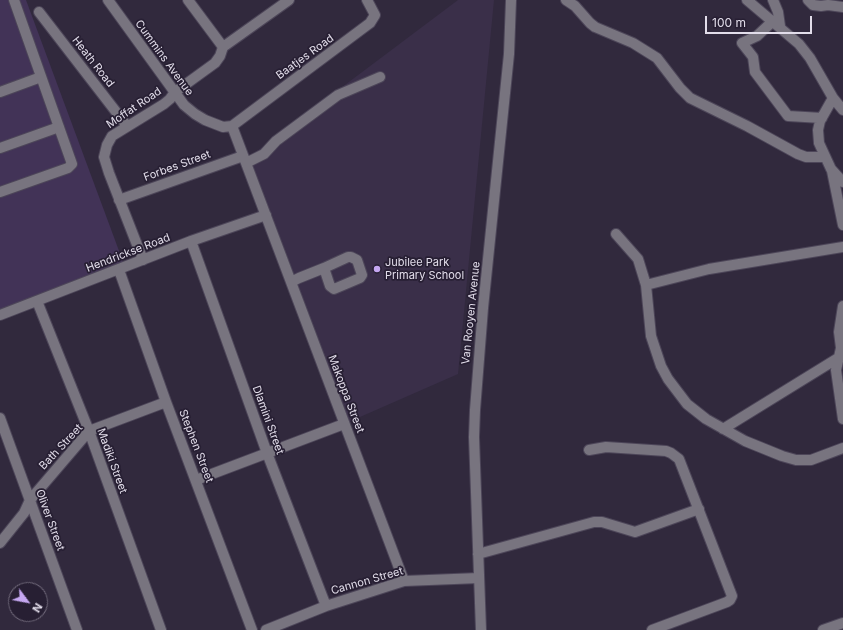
<!DOCTYPE html>
<html>
<head>
<meta charset="utf-8">
<style>
	body { margin:0 }
	#map { position:relative; width:843px; height:630px; overflow:hidden; background:#31293d; font-family:Inter,sans-serif }
	canvas { display:block }
	.north { position:absolute; left:8px; top:582px; width:40px; height:40px; box-sizing:border-box; background:#271f33; border:1px solid #726b7c; border-radius:50%; rotate:122deg; font-size:11px; font-weight:700; line-height:16px; text-align:center; color:#e2ddea }
	.north::after { content:''; display:block; margin:auto; width:14px; height:18px; background:#c5a7f1; clip-path:polygon(50% 0,100% 100%,50% 72%,0 100%) }
	.scale { position:absolute; left:705px; top:16px; width:107px; height:18px; box-sizing:border-box; border:2px solid #e2ddea; border-top:0; padding-left:5px; font-size:12px; line-height:14px; white-space:nowrap; color:#e2ddea; -webkit-text-stroke:3px #271f33; paint-order:stroke }
</style>
</head>
<body>
<div id="map">
<canvas width="843" height="630"></canvas>
<div class="north">N</div>
<div class="scale">100 m</div>
</div>
<script>
const g = document.querySelector('canvas').getContext('2d');
g.lineJoin = 'round';
function fillPath(path, color) {
  g.fillStyle = color;
  g.fill(path, 'evenodd');
}
function poly(rows) {
  const path = new Path2D();
  for (const r of rows) {
    path.moveTo(r[0], r[1]);
    for (let i = 2; i < r.length; i += 2) path.lineTo(r[i], r[i + 1]);
  }
  return path;
}
function strokePath(path, color, width, dash) {
  g.strokeStyle = color;
  g.lineWidth = width;
  g.lineCap = dash ? 'butt' : 'round';
  g.setLineDash(dash || []);
  g.stroke(path);
}
function write(font, color, halo, rows, align = 'center') {
  g.font = font + ' Inter,sans-serif';
  g.lineWidth = 3.5;
  g.setLineDash([]);
  g.textBaseline = 'middle';
  g.strokeStyle = halo;
  g.fillStyle = color;
  for (const [text, x, y, turn = 0] of rows) {
    g.save();
    g.translate(x, y);
    g.rotate((+turn || 0) * Math.PI / 180);
    g.textAlign = isNaN(turn) ? turn : align;
    if (halo) g.strokeText(text, 0, 0);
    g.fillText(text, 0, 0);
    g.restore();
  }
}
fillPath(poly([
	[458,0,494,0,458,374,344,424,245,160]
]), '#3a2f49');
fillPath(poly([
	[0,0,26,0,125,267,0,315]
]), '#423357');
const minor = poly([
	[108,0,184,105,195,114,205,120,223,127,232,126,404,581],
	[188,0,223,47],
	[566,0,575,6,590,23,595,27,633,43,657,58,680,88,690,98,747,126,798,154,806,157,825,157],
	[747,0,799,44,810,58,833,98,843,110],
	[773,0,778,12,780,26],
	[808,0,813,5,821,6,828,5,843,7],
	[39,12,127,126],
	[773,21,757,36,742,43,753,57,755,72,788,116,822,118],
	[0,92,41,77],
	[833,98,820,121,818,130,819,143,831,169,843,182],
	[232,126,370,23,375,15,367,0],
	[0,148,59,127],
	[246,163,264,154,276,141,338,95,380,77],
	[832,171,843,225],
	[0,192,68,168,72,164,14,0],
	[119,200,243,156],
	[616,234,638,259,646,285,651,336,661,366,668,379,687,404,706,419,745,441,782,456,796,460,811,460,843,448],
	[191,241,267,453,326,606],
	[143,260,109,173,104,157,107,145,112,136,164,104,170,99,175,92,215,63,220,56,223,47,289,0],
	[119,270,166,402,252,630],
	[291,282,299,278,324,268,348,257,351,257,357,260,362,275,360,278,334,289,330,286,324,268],
	[646,285,709,269,843,247],
	[37,301,89,431,161,630],
	[843,306,839,332,841,348,836,370,843,419],
	[0,315,191,241,266,215],
	[0,418,77,630],
	[723,429,843,355],
	[589,450,606,447,666,451,671,453,679,459,732,596,730,600,727,602,652,630],
	[196,480,344,424],
	[0,543,24,513,30,500,89,431,166,402],
	[478,554,594,522,602,522,635,532,699,509],
	[266,630,326,606,404,581,479,578],
	[481,630,474,437,475,410,483,308,509,54,511,0],
	[823,630,843,623]
]);
strokePath(minor, '#4d4659', 12);
strokePath(minor, '#78747f', 10);
for (const [x, y, r, color] of [
	[377,269,4,"#c5a7f1"]
]) {
  const dot = new Path2D();
  dot.arc(x, y, r, 0, 2 * Math.PI);
  g.fillStyle = color;
  g.fill(dot);
  strokePath(dot, '#271f33', 1.5);
}
write('11px', '#e2ddea', '#271f33', [
	["Baatjes Road",305,57,-36],
	["Cummins Avenue",164,58,54],
	["Heath Road",93,62,52],
	["Moffat Road",134,108,-34],
	["Forbes Street",177,166,-20],
	["Hendrickse Road",128,253,-21],
	["Van Rooyen Avenue",471,313,-84],
	["Makoppa Street",346,394,69],
	["Dlamini Street",268,420,70],
	["Stephen Street",196,446,69],
	["Bath Street",61,447,-47],
	["Madiki Street",112,461,70],
	["Oliver Street",50,520,70],
	["Cannon Street",367,581,-16]
]);
write('11px', '#e2ddea', '#271f33', [
	["Jubilee Park",385,263],
	["Primary School",385,276]
], 'left');
</script>
</body>
</html>
